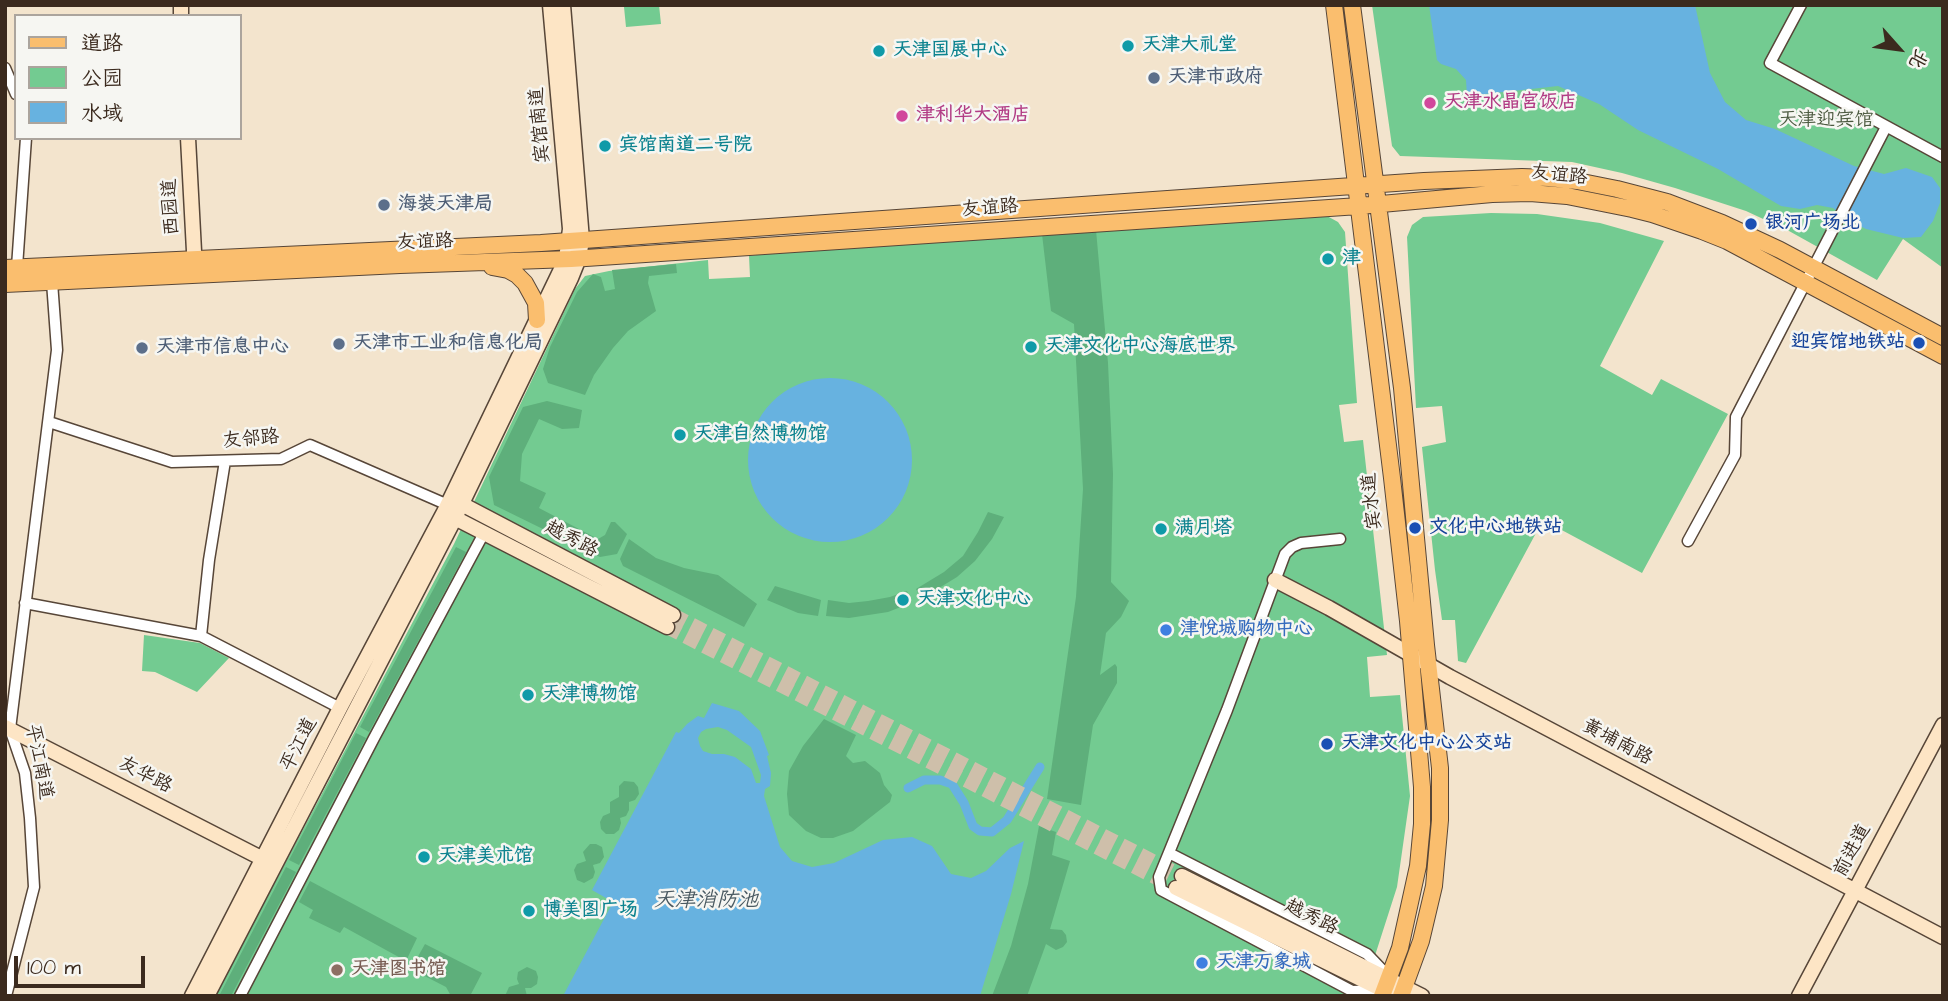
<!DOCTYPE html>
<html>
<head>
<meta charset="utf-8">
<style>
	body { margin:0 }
	#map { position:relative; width:1948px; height:1001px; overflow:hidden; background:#f3e4cd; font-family:"Architects Daughter","LXGW WenKai TC",sans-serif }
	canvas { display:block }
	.frame { position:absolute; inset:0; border:7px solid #3b2a1e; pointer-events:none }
	.legend { position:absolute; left:14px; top:14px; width:228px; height:126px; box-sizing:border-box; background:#f6f6f2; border:2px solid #aba49d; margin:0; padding:9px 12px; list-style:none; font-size:21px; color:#3b2a1e }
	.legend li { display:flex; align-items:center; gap:14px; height:35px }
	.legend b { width:35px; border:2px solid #aba49d }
	.north { position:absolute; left:1864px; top:14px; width:70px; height:70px; -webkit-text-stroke:5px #f6f6f2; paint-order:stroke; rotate:118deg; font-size:19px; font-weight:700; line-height:28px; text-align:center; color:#3b2a1e }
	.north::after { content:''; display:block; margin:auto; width:24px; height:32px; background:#3b2a1e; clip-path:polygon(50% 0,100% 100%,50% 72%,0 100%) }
	.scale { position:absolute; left:14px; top:956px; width:131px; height:32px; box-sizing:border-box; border:4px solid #3b2a1e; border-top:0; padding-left:9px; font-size:21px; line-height:24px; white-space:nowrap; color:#3b2a1e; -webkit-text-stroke:5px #f6f6f2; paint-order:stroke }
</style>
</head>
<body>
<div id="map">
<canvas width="1948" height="1001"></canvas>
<div class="frame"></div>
<ul class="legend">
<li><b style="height:9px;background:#fabe6e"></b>道路</li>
<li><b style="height:19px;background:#73cb91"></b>公园</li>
<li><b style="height:19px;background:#67b2e0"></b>水域</li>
</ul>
<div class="north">北</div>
<div class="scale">100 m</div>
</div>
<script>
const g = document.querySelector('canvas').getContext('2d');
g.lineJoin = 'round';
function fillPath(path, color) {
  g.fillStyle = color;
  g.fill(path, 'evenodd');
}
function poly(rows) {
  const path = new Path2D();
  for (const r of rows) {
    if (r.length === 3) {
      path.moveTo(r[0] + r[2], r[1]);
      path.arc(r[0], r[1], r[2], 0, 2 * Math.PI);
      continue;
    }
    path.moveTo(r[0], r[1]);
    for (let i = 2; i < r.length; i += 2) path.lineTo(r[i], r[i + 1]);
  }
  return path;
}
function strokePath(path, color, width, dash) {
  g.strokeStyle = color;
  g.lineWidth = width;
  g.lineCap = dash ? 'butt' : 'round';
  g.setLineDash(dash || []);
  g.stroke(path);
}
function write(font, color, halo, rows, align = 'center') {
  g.font = font + ' "Architects Daughter","LXGW WenKai TC",sans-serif';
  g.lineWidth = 5;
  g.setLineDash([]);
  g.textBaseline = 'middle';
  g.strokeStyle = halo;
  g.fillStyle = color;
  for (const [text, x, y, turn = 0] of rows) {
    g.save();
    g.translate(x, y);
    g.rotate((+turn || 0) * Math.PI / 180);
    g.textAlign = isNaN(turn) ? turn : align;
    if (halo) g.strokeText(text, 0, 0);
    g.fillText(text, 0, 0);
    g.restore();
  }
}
fillPath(poly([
	[644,5,659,5,661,24,626,27,624,7],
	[1372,5,1943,5,1943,268,1903,239,1877,280,1789,231,1746,211,1675,188,1622,173,1572,162,1400,156,1392,146],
	[1491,213,1537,214,1600,223,1664,241,1600,366,1652,395,1661,379,1728,414,1642,573,1543,520,1466,663,1458,661,1455,620,1442,620,1435,570,1422,447,1446,442,1442,406,1416,408,1407,237,1412,225,1423,217],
	[1327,216,1338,222,1345,232,1357,403,1339,405,1344,442,1363,440,1387,655,1367,657,1370,697,1400,695,1410,796,1397,887,1362,996,215,996,454,544,575,289,585,276,609,271,708,260,709,279,750,277,749,256,842,244],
	[144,635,200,643,229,658,197,692,155,672,142,671]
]), '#73cb91');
fillPath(poly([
	[1096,230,1108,363,1113,474,1111,582,1129,601,1121,617,1106,633,1100,675,1115,664,1117,667,1117,683,1093,725,1081,805,1047,799,1076,597,1083,489,1074,324,1051,311,1042,234],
	[676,264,677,273,649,276,648,283,656,311,628,331,613,348,594,375,585,395,548,383,543,369,550,347,577,292,593,274,601,277,605,291,615,289,612,270],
	[547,401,582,410,579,428,562,429,539,419,522,454,520,481,546,493,539,508,598,539,605,535,611,522,615,522,627,534,617,554,600,557,494,505,489,477,523,407],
	[988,512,1004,517,992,539,975,561,957,577,921,599,916,589,944,572,963,556,978,532],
	[629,539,656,558,684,568,718,575,757,604,744,627,623,566,620,559],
	[456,547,466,552,369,732,360,727],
	[775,586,821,600,818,616,798,613,767,600],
	[907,591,911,603,888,612,849,618,826,616,828,600,849,603,868,601,890,597],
	[824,719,856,735,846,756,853,763,865,761,880,773,884,785,892,795,890,802,853,831,833,838,821,838,806,831,789,815,787,794,789,771,803,746],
	[356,733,366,738,299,865,289,860],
	[624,781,634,782,638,787,639,794,635,800,629,802,629,810,626,816,620,818,621,823,619,830,614,834,606,834,601,829,600,822,603,816,610,813,610,802,619,797,619,786],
	[1039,826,1056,832,1052,855,1070,861,1050,929,1062,930,1066,935,1067,942,1063,947,1056,950,1046,944,1027,996,992,996,1011,946,1028,884],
	[590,844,596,844,602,847,604,857,600,863,593,865,595,872,593,878,584,883,577,880,574,870,577,864,586,861,583,852],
	[286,867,296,872,231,996,219,996],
	[310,881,417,938,406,961,344,927,340,933,309,918,313,910,299,902],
	[425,944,482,973,470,996,451,996,446,987,411,969],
	[527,967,536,971,538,977,537,984,531,988,525,988,527,996,505,996,509,987,519,984,517,979,518,972]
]), '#5eaf7b');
fillPath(poly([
	[1429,5,1695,5,1710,73,1725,102,1746,120,1775,129,1854,166,1884,174,1906,168,1932,177,1940,188,1940,203,1933,221,1921,237,1903,238,1866,229,1848,220,1833,208,1817,205,1800,209,1781,206,1718,169,1638,130,1599,104,1558,86,1467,96,1466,80,1456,69,1441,64,1437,60],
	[830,460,82],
	[712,703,739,711,760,731,769,755,767,756,771,773,770,786,765,789,764,796,780,847,792,861,812,867,834,863,883,840,912,837,932,846,951,874,971,878,986,871,1010,848,1024,841,1011,894,980,996,563,996,613,902,592,890,676,732,679,733,687,724,698,716,704,718],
	[718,727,727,730,751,747,761,775,760,783,756,783,751,769,735,757,724,754,712,754,703,751,700,746,698,738,701,732,706,729]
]), '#67b2e0');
strokePath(poly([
	[908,788,924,780,940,780,952,784,964,803,973,826,980,831,992,832,1007,820,1040,767]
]), '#67b2e0', 9);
strokePath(poly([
	[673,615,1182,876],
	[667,627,1176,888]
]), '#cebfaa', 14, [14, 7]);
const street = poly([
	[1801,5,1770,63,1943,157],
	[5,68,16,94],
	[17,267,26,138],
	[49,422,172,462,281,459,310,445,448,505],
	[1340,539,1301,543,1292,547,1285,554,1227,710,1159,877,1161,890,1352,991,1382,990],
	[1688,541,1735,455,1736,417,1886,127],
	[25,603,201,636,340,708],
	[201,636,209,560,225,461],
	[1169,853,1367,954,1388,976],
	[6,996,34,887,30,818,25,773,10,729,57,350,52,282],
	[240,996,374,738,484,533]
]);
const secondary = poly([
	[181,5,181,16],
	[188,138,195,270],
	[454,500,673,615],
	[449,515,667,627],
	[1275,580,1329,608,1450,677,1943,937],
	[5,727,263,859],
	[1182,876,1422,996],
	[1176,888,1395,996],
	[192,996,340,708,444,512,566,259,570,229,550,5],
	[207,996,455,518,571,278,579,258,582,240,563,5],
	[1799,996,1943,725]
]);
const primary = poly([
	[1334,5,1392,478,1408,621,1422,787,1422,824,1418,866,1400,948,1382,996],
	[1352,5,1402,388,1426,645,1440,768,1440,820,1434,886,1421,941,1401,996],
	[492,267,508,270,517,275,525,283,536,303,537,320],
	[5,268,541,243,1424,181,1522,177,1549,178,1577,181,1617,189,1667,202,1722,223,1780,250,1943,337],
	[5,284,400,265,571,259,1359,206,1492,194,1530,193,1567,196,1632,209,1652,214,1702,231,1727,241,1943,356]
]);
strokePath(street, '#574638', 13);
strokePath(secondary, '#574638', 17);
strokePath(primary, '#574638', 18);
strokePath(street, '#fff', 10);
strokePath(secondary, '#fde5c5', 14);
strokePath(primary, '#fabe6e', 16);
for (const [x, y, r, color] of [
	[1128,46,7,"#0f9aa8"],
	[879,51,7,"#0f9aa8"],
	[1154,78,7,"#5c6f8a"],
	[1430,103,7,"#d1479c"],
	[902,116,7,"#d1479c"],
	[605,146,7,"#0f9aa8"],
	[384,205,7,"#5c6f8a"],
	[1751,224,7,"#1a4fb4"],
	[1328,259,7,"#0f9aa8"],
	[1919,343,7,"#1a4fb4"],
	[339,344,7,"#5c6f8a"],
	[1031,347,7,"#0f9aa8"],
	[142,348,7,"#5c6f8a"],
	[680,435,7,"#0f9aa8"],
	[1415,528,7,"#1a4fb4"],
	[1161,529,7,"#0f9aa8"],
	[903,600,7,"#0f9aa8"],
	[1166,630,7,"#3f7fe0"],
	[528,695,7,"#0f9aa8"],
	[1327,744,7,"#1a4fb4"],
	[424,857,7,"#0f9aa8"],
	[529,911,7,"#0f9aa8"],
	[1202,963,7,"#3f7fe0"],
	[337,970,7,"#8d6e63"]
]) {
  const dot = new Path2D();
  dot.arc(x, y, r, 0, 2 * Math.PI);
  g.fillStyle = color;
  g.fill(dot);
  strokePath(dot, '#f6f6f2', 2.5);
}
write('bold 19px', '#0d838f', '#f6f6f2', [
	["天津大礼堂",1142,46],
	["天津国展中心",893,51],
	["宾馆南道二号院",619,146],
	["津",1342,259],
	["天津文化中心海底世界",1045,347],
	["天津自然博物馆",694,435],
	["满月塔",1175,529],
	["天津文化中心",917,600],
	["天津博物馆",542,695],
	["天津美术馆",438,857],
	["博美图广场",543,911]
], 'left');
write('bold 19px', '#4e5e75', '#f6f6f2', [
	["天津市政府",1168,78],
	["海装天津局",398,205],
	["天津市工业和信息化局",353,344],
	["天津市信息中心",156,348]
], 'left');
write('bold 19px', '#b23c85', '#f6f6f2', [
	["天津水晶宫饭店",1444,103],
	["津利华大酒店",916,116]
], 'left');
write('19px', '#4c5a40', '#f6f6f2', [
	["天津迎宾馆",1826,121]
]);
write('19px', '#3b2a1e', '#f6f6f2', [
	["宾馆南道",541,125,-95],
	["友谊路",1559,176,6],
	["西园道",172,207,-93],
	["友谊路",990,209,-4],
	["友谊路",425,243,-2],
	["友邻路",251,440,-5],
	["宾水道",1373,501,-96],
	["越秀路",571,540,28],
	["黄埔南路",1617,743,28],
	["平江道",300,745,-63],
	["平江南道",38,762,79],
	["友华路",145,776,27],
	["前进道",1853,851,-62],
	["越秀路",1311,918,26]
]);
write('bold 19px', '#164399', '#f6f6f2', [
	["银河广场北",1765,224],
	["迎宾馆地铁站",1905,343,"right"],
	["文化中心地铁站",1429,528],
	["天津文化中心公交站",1341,744]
], 'left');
write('bold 19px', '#366cbe', '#f6f6f2', [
	["津悦城购物中心",1180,630],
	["天津万象城",1216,963]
], 'left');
write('bold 19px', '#785e54', '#f6f6f2', [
	["天津图书馆",351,970]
], 'left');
write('italic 21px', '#4a5a62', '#f6f6f2', [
	["天津消防池",706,902]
]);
</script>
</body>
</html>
